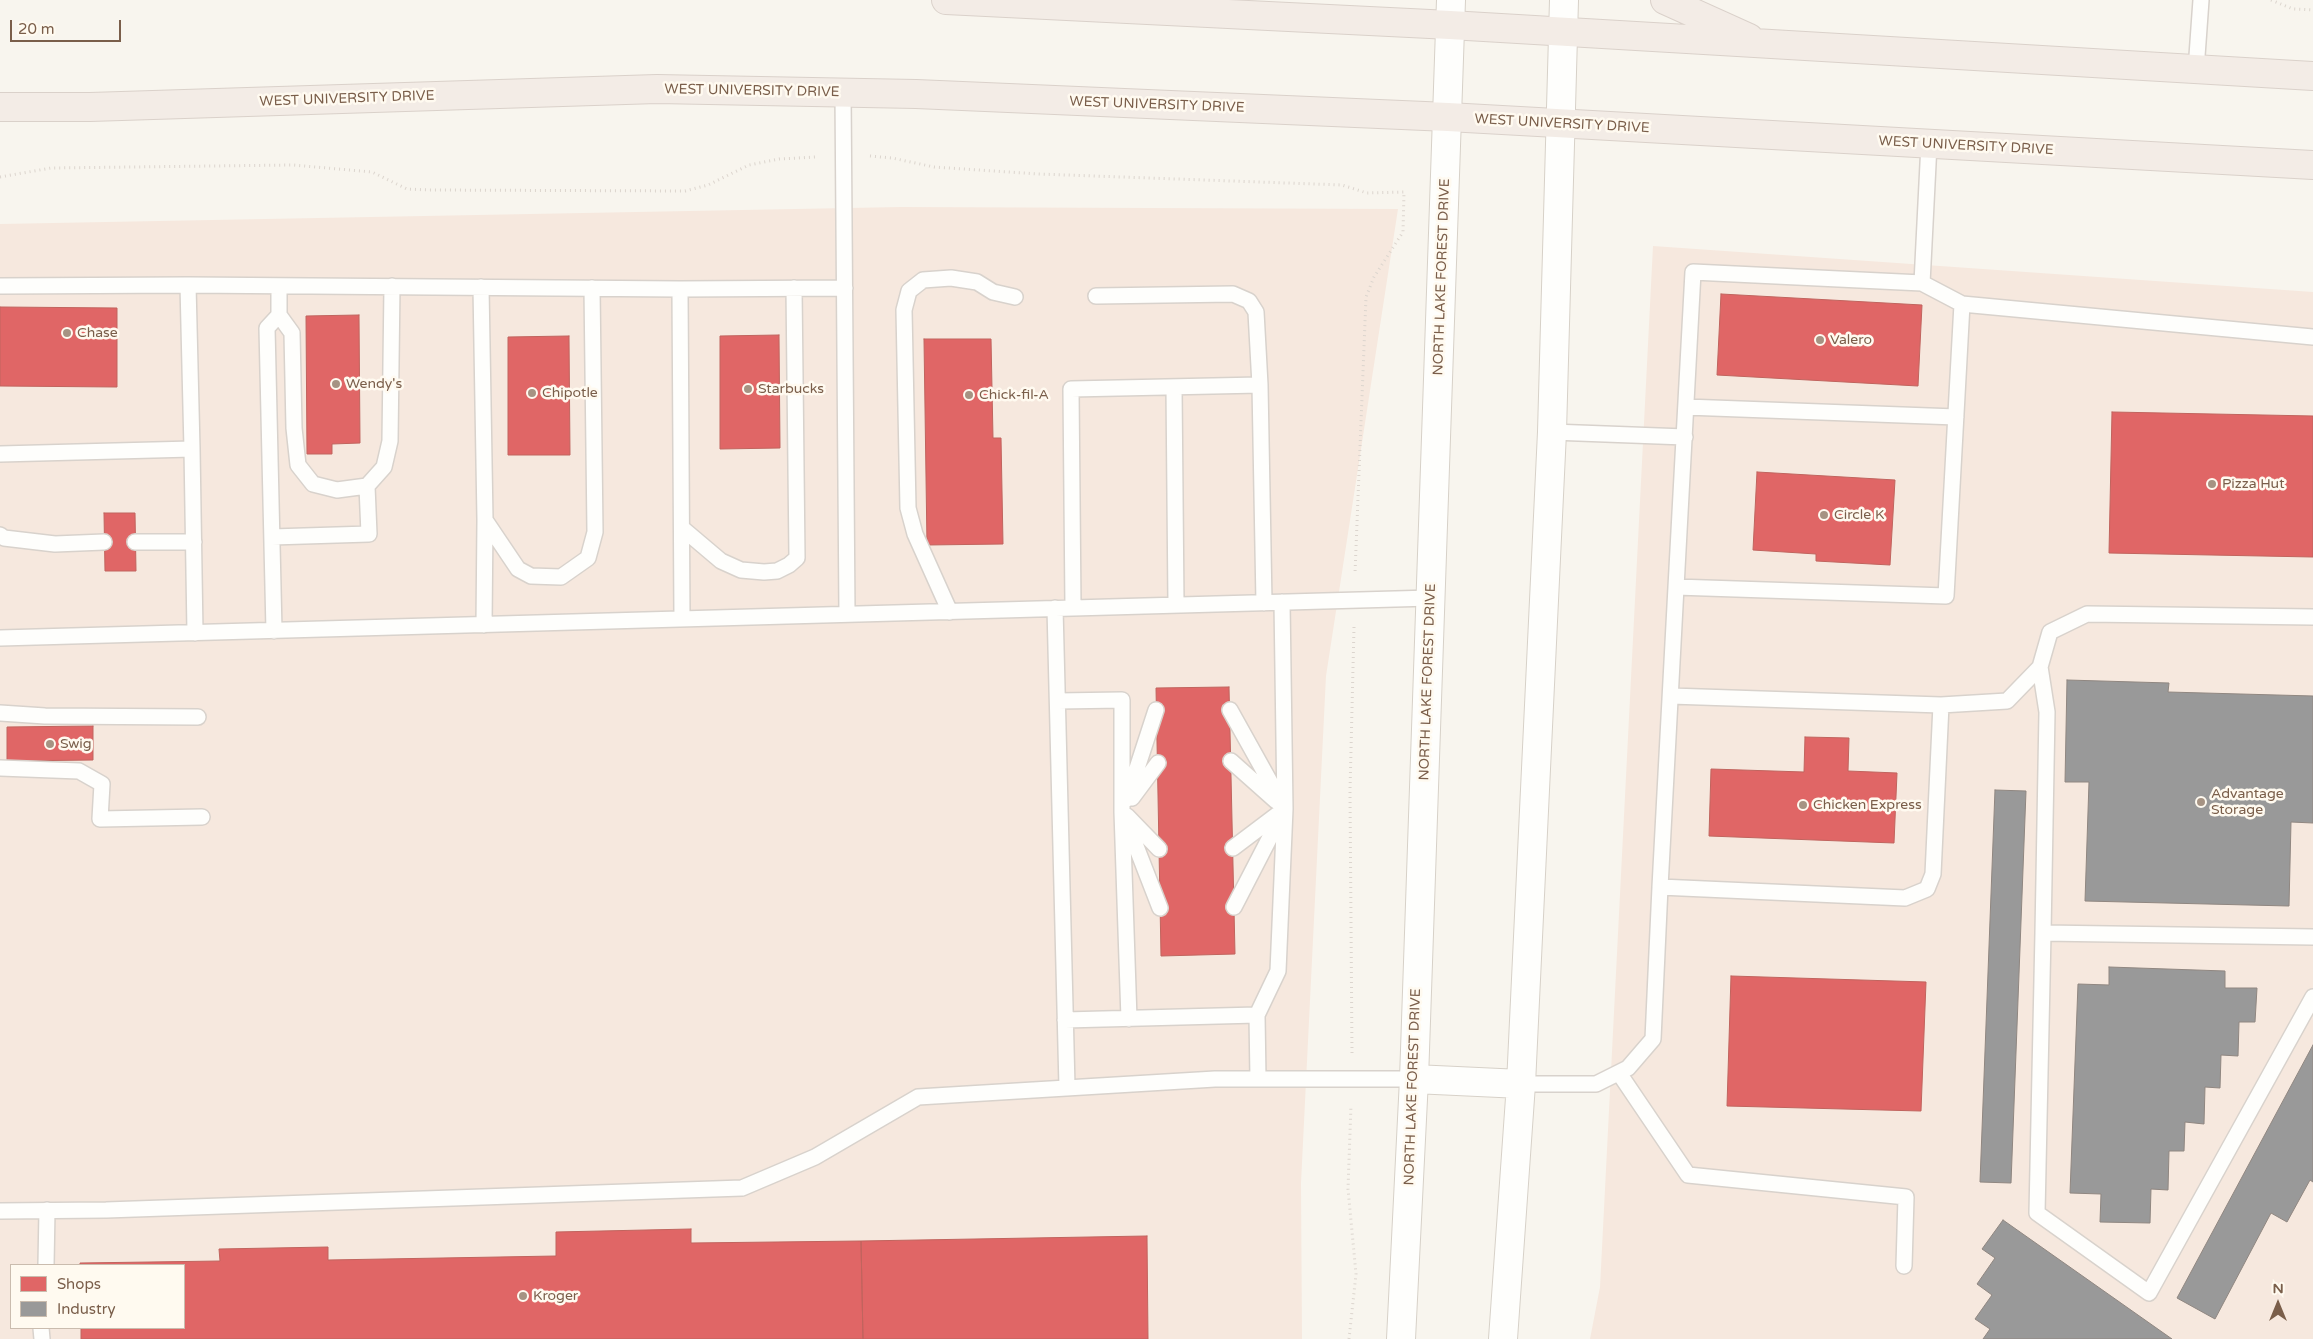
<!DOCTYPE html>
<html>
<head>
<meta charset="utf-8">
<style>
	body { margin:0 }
	#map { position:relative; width:2313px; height:1339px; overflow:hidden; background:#f8f5ee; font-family:"Varela Round",sans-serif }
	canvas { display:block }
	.legend { position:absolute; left:10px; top:1264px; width:175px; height:65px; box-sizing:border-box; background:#fffaf0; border:1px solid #cabcae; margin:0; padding:6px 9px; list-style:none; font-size:15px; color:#7a5e4a }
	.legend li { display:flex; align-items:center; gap:10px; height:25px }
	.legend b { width:25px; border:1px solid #cabcae }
	.north { position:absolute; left:2253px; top:1279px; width:50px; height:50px; -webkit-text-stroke:4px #fffaf0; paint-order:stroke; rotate:0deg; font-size:14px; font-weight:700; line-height:20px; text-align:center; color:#7a5e4a }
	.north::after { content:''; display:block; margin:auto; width:18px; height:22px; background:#7a5e4a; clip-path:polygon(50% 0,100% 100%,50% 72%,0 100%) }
	.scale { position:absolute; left:10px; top:20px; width:111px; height:22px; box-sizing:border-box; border:2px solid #7a5e4a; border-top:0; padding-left:6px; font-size:15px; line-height:18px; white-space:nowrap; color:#7a5e4a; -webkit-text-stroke:4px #fffaf0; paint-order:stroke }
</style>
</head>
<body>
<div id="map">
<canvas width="2313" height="1339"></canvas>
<ul class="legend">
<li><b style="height:14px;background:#e06666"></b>Shops</li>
<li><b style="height:14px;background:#999"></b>Industry</li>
</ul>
<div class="north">N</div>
<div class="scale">20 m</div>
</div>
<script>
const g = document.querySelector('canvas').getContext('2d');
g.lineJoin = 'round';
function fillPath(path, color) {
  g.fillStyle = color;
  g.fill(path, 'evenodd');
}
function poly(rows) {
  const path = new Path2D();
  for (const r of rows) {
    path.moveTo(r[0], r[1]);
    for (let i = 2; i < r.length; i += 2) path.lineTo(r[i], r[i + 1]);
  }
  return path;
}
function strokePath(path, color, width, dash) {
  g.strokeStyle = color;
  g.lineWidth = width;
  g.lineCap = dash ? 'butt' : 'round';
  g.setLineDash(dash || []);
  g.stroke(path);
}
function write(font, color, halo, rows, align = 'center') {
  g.font = font + ' "Varela Round",sans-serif';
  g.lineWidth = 5;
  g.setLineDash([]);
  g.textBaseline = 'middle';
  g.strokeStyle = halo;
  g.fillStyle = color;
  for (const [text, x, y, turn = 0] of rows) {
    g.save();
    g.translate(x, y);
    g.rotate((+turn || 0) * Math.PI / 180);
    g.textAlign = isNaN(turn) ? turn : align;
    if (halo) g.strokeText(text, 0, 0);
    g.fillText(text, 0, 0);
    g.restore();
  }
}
fillPath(poly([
	[901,207,1398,209,1326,676,1301,1183,1302,1339,0,1339,0,224],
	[11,1265,184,1265,184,1328,11,1328],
	[1653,246,2313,292,2313,1339,1590,1339,1600,1287]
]), '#f6e8de');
const shops = poly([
	[1721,294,1922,305,1918,386,1717,375,1721,294],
	[0,307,117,308,117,387,0,386,0,307],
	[359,315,360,443,332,444,332,454,307,454,306,316,359,315],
	[779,335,780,448,720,449,720,336,779,335],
	[569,336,570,455,508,455,508,337,569,336],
	[924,339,991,339,993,438,1001,438,1003,544,927,545,924,339],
	[2112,412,2313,416,2313,557,2109,553,2112,412],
	[1757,472,1895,480,1890,565,1816,561,1816,554,1753,550,1757,472],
	[104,513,135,513,136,571,105,571,104,513],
	[1229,687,1235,954,1161,956,1156,688,1229,687],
	[93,726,93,760,7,761,7,727,93,726],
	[1805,737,1849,738,1848,771,1897,773,1894,843,1709,836,1711,769,1804,772,1805,737],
	[1731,976,1926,982,1921,1111,1727,1106,1731,976],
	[691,1229,691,1243,861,1241,863,1339,81,1339,81,1328,184,1328,184,1265,80,1265,80,1263,220,1261,219,1249,328,1247,328,1260,556,1256,556,1232,691,1229],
	[1147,1236,1148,1339,863,1339,861,1241,1147,1236]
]);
fillPath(shops, '#e06666');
strokePath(shops, '#c1645e', 1);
const industry = poly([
	[2067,680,2169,683,2168,692,2313,696,2313,823,2291,822,2289,906,2085,901,2089,782,2065,782,2067,680],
	[1995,790,2026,791,2011,1183,1980,1182,1995,790],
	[2109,967,2225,971,2225,988,2257,988,2255,1022,2239,1022,2238,1056,2221,1055,2220,1088,2205,1087,2204,1124,2185,1122,2184,1151,2169,1151,2168,1190,2151,1189,2150,1223,2100,1222,2101,1194,2070,1193,2078,984,2109,985,2109,967],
	[2313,1045,2313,1182,2310,1180,2287,1222,2271,1213,2215,1319,2177,1298,2313,1045],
	[2003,1220,2172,1339,1983,1339,1990,1329,1975,1319,1992,1295,1977,1284,1995,1258,1982,1249,2003,1220]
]);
fillPath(industry, '#999');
strokePath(industry, '#908781', 1);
const service = poly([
	[2196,70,2201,0],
	[843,93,847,614],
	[1922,283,1929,144],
	[188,285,680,289],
	[0,286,188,285,192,449],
	[279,286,279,315,292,333,294,428,298,465,313,484,337,490,367,486,384,467,390,441,392,286],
	[481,287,485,520,484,625],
	[1096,296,1233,294,1249,301,1256,312,1260,385],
	[1962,304,1946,596,1676,587,1660,887,1905,898,1927,889,1933,874,1941,705,2007,701,2040,667,2050,632,2087,614,2313,617],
	[1174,387,1176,605],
	[1686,407,1956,417],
	[1552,432,1685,437],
	[0,454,192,449,195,633],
	[485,520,518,569,531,576,561,577,588,558,595,532,592,288],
	[682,528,721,561,741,570,764,572,777,571,789,565,797,558,794,288],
	[0,535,4,538,55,544,104,542],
	[272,537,369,534,367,486],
	[135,542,194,542],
	[1676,587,1693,272,1922,283,1962,304,2313,337],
	[1055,608,1067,1087],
	[1073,608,1071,389,1260,385,1264,603],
	[950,612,915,534,908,508,904,310,909,291,923,280,951,278,977,282,993,292,1015,297],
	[682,619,680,289,845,288],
	[274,631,267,328,279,315],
	[0,638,1431,598],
	[2040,667,2047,712,2043,933,2313,937],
	[1671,696,1941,705],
	[1058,701,1122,700,1122,812,1129,1019],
	[1230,710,1284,807],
	[0,713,45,716,198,717],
	[1231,761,1276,801],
	[0,768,79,771,102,784,100,819,202,817],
	[1132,798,1158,763],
	[1127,799,1156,710],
	[1127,816,1159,849],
	[1127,823,1160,908],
	[1233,848,1282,811],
	[1234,907,1283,812],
	[2043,933,2037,1213,2149,1293,2313,997],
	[1065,1020,1257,1015],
	[1619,1073,1688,1175,1906,1197,1904,1266],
	[1258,1079,1257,1015,1278,971,1285,809,1282,602],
	[1521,1084,1596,1084,1628,1068,1653,1039,1660,887],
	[0,1211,106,1210,742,1188,815,1157,918,1097,1215,1079,1414,1079],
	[46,1265,47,1210],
	[41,1328,42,1339]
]);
const secondary = poly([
	[1414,1079,1521,1084],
	[1401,1339,1414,1079,1451,0],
	[1503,1339,1521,1084,1552,432,1564,0]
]);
const trunk = poly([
	[946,0,1450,25,2313,76],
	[1665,0,1749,38],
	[0,107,90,107,657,89,916,94,1448,117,2313,165]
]);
strokePath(service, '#d8d2cc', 18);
strokePath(secondary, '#d7d1c8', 30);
strokePath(trunk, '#dad1ca', 30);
strokePath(poly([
	[2271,0,2293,9,2313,10],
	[870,156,892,158,934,167,1039,174,1342,185,1367,193,1404,192,1403,232,1374,277,1366,297,1355,573],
	[0,177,51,168,293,165,372,172,407,189,429,190,685,191,708,185,749,165,779,159,816,157],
	[1352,1053,1350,791,1354,627],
	[1349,1339,1356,1274,1348,1189,1351,1105]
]), '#dcd5ce', 3, [1, 4]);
strokePath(service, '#fefefc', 15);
strokePath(secondary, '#fefefc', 28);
strokePath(trunk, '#f3ece6', 28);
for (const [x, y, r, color] of [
	[67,333,5,"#a69383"],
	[1820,340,5,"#a69383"],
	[336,384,5,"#a69383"],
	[748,389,5,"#a69383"],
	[532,393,5,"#a69383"],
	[969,395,5,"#a69383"],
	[2212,484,5,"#a69383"],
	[1824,515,5,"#a69383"],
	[50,744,5,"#a69383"],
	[2201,802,5,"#a69383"],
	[1803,805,5,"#a69383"],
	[523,1296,5,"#a69383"]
]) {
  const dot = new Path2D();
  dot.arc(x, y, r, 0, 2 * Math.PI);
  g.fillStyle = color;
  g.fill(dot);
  strokePath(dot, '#fffaf0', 2);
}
write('14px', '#7a5e4a', '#fffaf0', [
	["WEST UNIVERSITY DRIVE",752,91,1],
	["WEST UNIVERSITY DRIVE",347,99,-2],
	["WEST UNIVERSITY DRIVE",1157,105,2],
	["WEST UNIVERSITY DRIVE",1562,124,3],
	["WEST UNIVERSITY DRIVE",1966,146,3],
	["NORTH LAKE FOREST DRIVE",1442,277,-88],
	["NORTH LAKE FOREST DRIVE",1428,682,-88],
	["NORTH LAKE FOREST DRIVE",1413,1087,-88]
]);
write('14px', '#7a5e4a', '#fffaf0', [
	["Chase",77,333],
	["Valero",1830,340],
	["Wendy's",346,384],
	["Starbucks",758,389],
	["Chipotle",542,393],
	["Chick-fil-A",979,395],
	["Pizza Hut",2222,484],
	["Circle K",1834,515],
	["Swig",60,744],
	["Advantage",2211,794],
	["Storage",2211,810],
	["Chicken Express",1813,805],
	["Kroger",533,1296]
], 'left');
</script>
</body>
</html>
